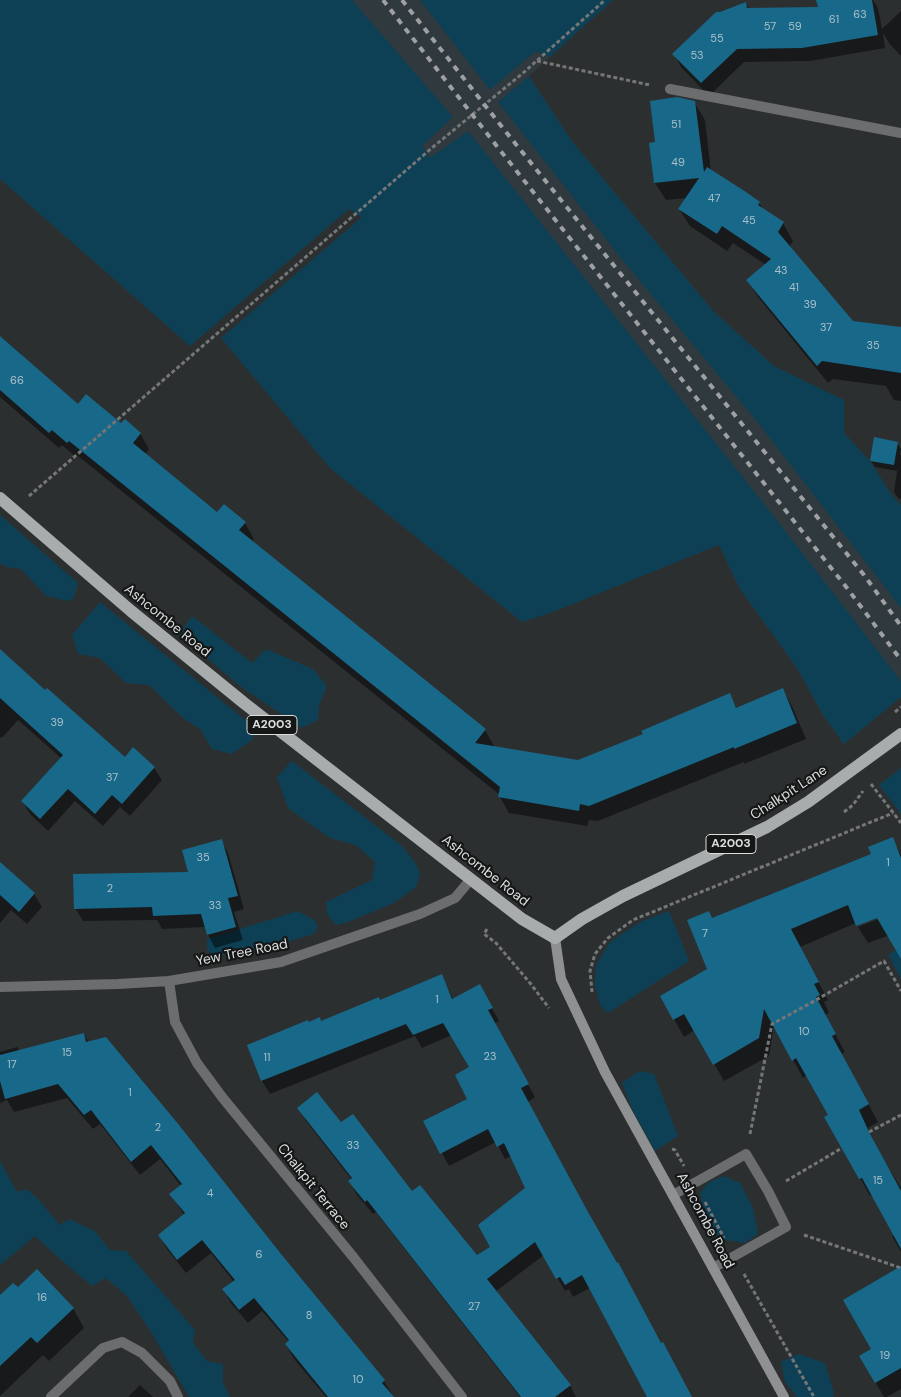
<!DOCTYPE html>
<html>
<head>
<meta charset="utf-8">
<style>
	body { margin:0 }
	canvas { display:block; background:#2c2f30 }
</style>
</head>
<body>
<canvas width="901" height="1397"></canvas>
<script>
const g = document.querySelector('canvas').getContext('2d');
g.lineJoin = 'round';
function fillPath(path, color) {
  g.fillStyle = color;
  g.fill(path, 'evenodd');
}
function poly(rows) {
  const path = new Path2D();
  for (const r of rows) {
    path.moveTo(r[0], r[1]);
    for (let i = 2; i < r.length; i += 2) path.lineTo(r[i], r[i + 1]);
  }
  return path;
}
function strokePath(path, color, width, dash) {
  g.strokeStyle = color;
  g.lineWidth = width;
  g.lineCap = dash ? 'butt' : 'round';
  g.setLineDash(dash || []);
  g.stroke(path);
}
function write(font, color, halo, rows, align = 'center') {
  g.font = font + ' "DM Sans",sans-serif';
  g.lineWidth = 4.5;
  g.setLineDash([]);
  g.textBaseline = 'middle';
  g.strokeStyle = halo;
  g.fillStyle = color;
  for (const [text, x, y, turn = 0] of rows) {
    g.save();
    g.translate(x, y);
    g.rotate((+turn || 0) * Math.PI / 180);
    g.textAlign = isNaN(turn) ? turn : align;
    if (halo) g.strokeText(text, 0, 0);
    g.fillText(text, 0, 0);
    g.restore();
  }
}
fillPath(poly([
	[309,0,420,0,490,89,536,51,550,57,529,76,544,99,571,140,714,312,774,366,844,400,844,433,870,461,891,494,901,505,901,697,844,744,823,715,797,668,740,589,719,545,422,146]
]), '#30393e');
fillPath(poly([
	[0,0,352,0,453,117,422,146,430,158,468,131,780,524,901,681,901,697,844,744,823,715,797,668,740,589,719,545,553,612,522,622,330,468,221,338,362,217,349,209,190,346,0,179],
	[420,0,613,0,550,57,536,51,490,90],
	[529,76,571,140,714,312,774,366,844,400,844,433,870,461,891,494,901,505,901,608,759,424,624,262,498,102],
	[0,515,78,583,74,598,68,601,46,596,21,569,6,567,0,563],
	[100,602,255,728,252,740,232,754,212,749,200,729,183,718,149,685,126,683,100,658,78,654,72,635],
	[192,616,252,663,266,649,313,669,327,686,319,706,318,720,302,728,240,686,179,634],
	[292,761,402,846,416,864,420,874,416,887,394,903,348,922,336,925,327,914,326,902,372,880,375,862,356,845,330,838,288,808,277,777],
	[901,768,901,814,879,785],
	[298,911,314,920,318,926,314,934,269,947,214,957,207,949,207,939],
	[669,911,689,961,608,1013,600,1005,595,985,596,965,610,942,642,921],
	[901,947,901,979,888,955],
	[640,1071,654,1074,678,1136,655,1151,632,1109,622,1083],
	[0,1161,17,1192,27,1189,39,1200,60,1225,69,1219,95,1231,110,1250,126,1251,195,1330,193,1343,207,1361,223,1364,223,1383,230,1397,189,1397,151,1332,127,1296,106,1278,92,1286,60,1259,35,1236,0,1265],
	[724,1176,740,1183,753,1208,758,1234,745,1243,720,1239,704,1212,700,1193,709,1182],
	[799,1354,825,1363,834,1393,833,1397,797,1397,785,1382,781,1362]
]), '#0e4055');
fillPath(poly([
	[818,0,873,0,878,8,882,29,901,11,901,56,889,43,883,33,885,48,810,61,744,62,709,96,681,67,674,54,721,13,746,3,749,9,819,8],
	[694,102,705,120,711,172,759,203,764,210,783,223,793,241,789,247,852,322,901,328,901,401,894,400,886,386,833,379,828,383,758,297,747,280,766,265,733,243,727,251,690,226,679,209,687,198,666,200,655,183,657,143],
	[0,336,21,354,24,359,78,406,140,433,149,449,145,455,217,514,245,523,254,539,251,542,485,730,494,746,493,747,578,761,644,734,729,695,737,709,783,690,792,706,806,739,744,764,744,762,598,821,589,820,587,826,509,813,500,797,500,795,78,456,77,458,62,445,59,448,0,397],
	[897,443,901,449,900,455,901,455,901,499,898,498,894,492,897,471,875,467,871,461],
	[0,652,125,758,154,768,162,780,130,816,120,807,103,826,75,801,48,831,30,814,23,802,61,758,18,720,2,738,0,737],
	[892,839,901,854,901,931,868,943,858,927,899,911,898,909,858,925,858,926,856,923,800,947,828,1000,824,1002,829,1013,825,1015,845,1052,841,1054,878,1122,868,1128,876,1147,901,1188,901,1190,878,1203,873,1195,870,1196,826,1117,829,1115,807,1075,803,1078,774,1025,769,1056,724,1081,695,1030,684,1037,661,996,708,969,712,919,872,855],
	[221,840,228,853,244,909,234,912,243,940,215,948,208,935,206,927,162,929,157,920,83,921,75,908,190,873],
	[0,864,34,894,42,907,27,924,11,910,0,923],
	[441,976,454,1000,487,999,499,1021,494,1024,535,1097,528,1102,595,1227,691,1397,648,1397,590,1288,573,1297,569,1289,565,1291,544,1255,495,1292,570,1385,576,1397,520,1397,376,1212,373,1214,357,1195,350,1182,352,1180,306,1121,299,1108,341,1124,477,1257,491,1247,527,1188,511,1156,505,1159,496,1142,449,1166,442,1153,469,1099,470,1068,452,1035,422,1048,415,1036,270,1094,262,1081,248,1046,308,1024,321,1023,380,1001],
	[84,1034,89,1043,280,1255,384,1381,393,1397,326,1397,294,1359,286,1345,289,1342,262,1311,248,1323,231,1303,223,1289,234,1282,211,1253,186,1273,167,1249,159,1235,184,1215,171,1194,181,1186,160,1159,140,1175,100,1124,93,1129,67,1098,14,1112,7,1100,0,1103,0,1052,17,1047,20,1051],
	[901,1220,901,1252,892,1236,895,1235],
	[901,1282,901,1389,887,1397,884,1397,860,1356,873,1349],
	[18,1289,73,1308,84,1328,49,1361,43,1355,0,1396,0,1297],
	[140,1385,153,1397,128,1397]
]), '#0007');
fillPath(poly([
	[816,0,872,0,878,35,802,48,737,49,701,83,672,54,716,12,720,12,746,2,747,8,818,7],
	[677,97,695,101,704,172,707,167,746,192,760,202,758,205,784,222,778,232,853,321,901,327,901,373,822,361,817,366,746,280,771,259,722,226,717,234,678,209,699,178,654,183,649,143,655,142,650,101],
	[0,336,78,404,86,394,121,423,125,419,141,433,133,443,217,512,224,504,246,522,239,530,486,729,475,743,578,760,643,734,641,731,730,693,736,708,783,688,797,723,734,749,734,747,589,806,580,804,579,811,498,797,500,787,69,441,67,443,52,430,49,433,0,390],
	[874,437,898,442,894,465,870,461],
	[0,649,45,690,47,688,125,757,133,747,155,767,122,804,112,795,95,814,68,789,40,819,21,801,63,755,0,698],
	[893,837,901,858,901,959,877,918,856,926,848,905,791,929,819,982,814,984,820,995,816,997,836,1034,832,1036,869,1104,859,1110,869,1132,901,1191,901,1249,862,1178,859,1179,824,1117,828,1115,796,1058,792,1061,764,1009,759,1038,713,1065,684,1014,673,1020,660,996,707,969,687,920,709,911,712,918,871,854,868,847],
	[222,839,238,896,228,898,236,927,207,935,201,914,153,916,152,907,74,909,73,874,188,872,182,850],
	[0,862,35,893,19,912,0,895],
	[442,974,452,999,480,984,493,1008,488,1010,529,1084,521,1088,588,1212,617,1263,618,1262,661,1343,663,1342,692,1397,647,1397,582,1275,565,1285,560,1277,556,1279,535,1242,487,1279,571,1385,555,1397,521,1397,367,1200,365,1202,348,1181,352,1178,297,1108,317,1092,341,1122,353,1114,412,1191,420,1185,477,1255,490,1247,478,1225,525,1188,504,1143,497,1147,488,1129,440,1154,423,1121,467,1099,455,1075,469,1067,443,1023,413,1035,406,1024,261,1081,247,1045,308,1020,309,1022,320,1017,321,1021,379,997,380,1000],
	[84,1033,86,1042,106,1037,179,1125,281,1254,385,1380,382,1383,394,1397,328,1397,285,1344,289,1340,254,1298,239,1310,222,1289,235,1280,202,1240,177,1260,158,1235,185,1213,169,1194,182,1184,151,1145,131,1162,91,1110,84,1115,58,1084,5,1099,0,1081,0,1055],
	[901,1266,901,1368,875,1383,859,1356,871,1349,843,1300],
	[37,1269,74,1308,37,1343,31,1337,0,1366,0,1295,13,1283,18,1287]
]), '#186889');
strokePath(poly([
	[537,61,650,85],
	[29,496,433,147,523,73,605,0],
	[895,712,901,707],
	[871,784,901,823],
	[844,812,853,805,863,791],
	[487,929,484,934,496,943,530,983,549,1008],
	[592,992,590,971,595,954,608,938,633,920,893,813],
	[869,1132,901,1115],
	[750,1134,772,1024,809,1004,884,961,901,991],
	[672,1149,675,1150,684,1166],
	[786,1181,842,1148],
	[705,1202,724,1238],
	[804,1235,901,1268],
	[744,1274,814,1397]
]), '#747677', 3, [4, 2.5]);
strokePath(poly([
	[670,89,901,133]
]), '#6c6d6e', 10);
strokePath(poly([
	[169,981,175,1022,197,1063,222,1097,354,1258,462,1397],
	[0,987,118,984,169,981,281,962,420,914,455,898,471,879],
	[673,1195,746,1154,768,1191,786,1227,713,1268],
	[51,1397,103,1348,122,1342,142,1353,170,1381,178,1397]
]), '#6c6d6e', 10);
strokePath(poly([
	[555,938,561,979,605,1072,784,1397]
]), '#8e9092', 10);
strokePath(poly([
	[0,498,131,611,244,703,522,919,555,938,582,919,623,896,767,827,808,802,901,734]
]), '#a8acad', 12);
strokePath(poly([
	[383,0,492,140,847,588,901,660],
	[402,0,506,132,864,575,901,626]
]), '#9ea0a1', 4, [6, 6]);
write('11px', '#aac0c9', null, [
	["63",860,15],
	["61",834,20],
	["57",770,27],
	["59",795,27],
	["55",717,39],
	["53",697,56],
	["51",676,125],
	["49",678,163],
	["47",714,199],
	["45",749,221],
	["43",781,271],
	["41",794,288],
	["39",810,305],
	["37",826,328],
	["35",873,346],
	["66",17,381],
	["39",57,723],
	["37",112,778],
	["35",203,858],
	["1",888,863],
	["2",110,889],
	["33",215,906],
	["7",705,934],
	["1",437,1000],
	["10",804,1032],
	["15",67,1053],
	["23",490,1057],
	["11",267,1058],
	["17",12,1065],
	["1",130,1093],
	["2",158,1128],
	["33",353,1146],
	["15",878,1181],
	["4",210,1194],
	["6",259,1255],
	["16",42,1298],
	["27",474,1307],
	["8",309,1316],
	["19",885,1356],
	["10",358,1380]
]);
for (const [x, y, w] of [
	[272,725,50],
	[731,844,50]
]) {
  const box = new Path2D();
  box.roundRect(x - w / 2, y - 9.5, w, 19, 4);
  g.fillStyle = '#151717';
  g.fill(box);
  strokePath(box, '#dbddde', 1);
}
write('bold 12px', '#dbddde', null, [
	["A2003",272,725],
	["A2003",731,844]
]);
write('14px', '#dbddde', '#151717', [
	["Ashcombe Road",167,621,39],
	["Chalkpit Lane",789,793,-33],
	["Ashcombe Road",485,871,38],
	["Yew Tree Road",242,953,-11],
	["Chalkpit Terrace",313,1187,51],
	["Ashcombe Road",705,1221,62]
]);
</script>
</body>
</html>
